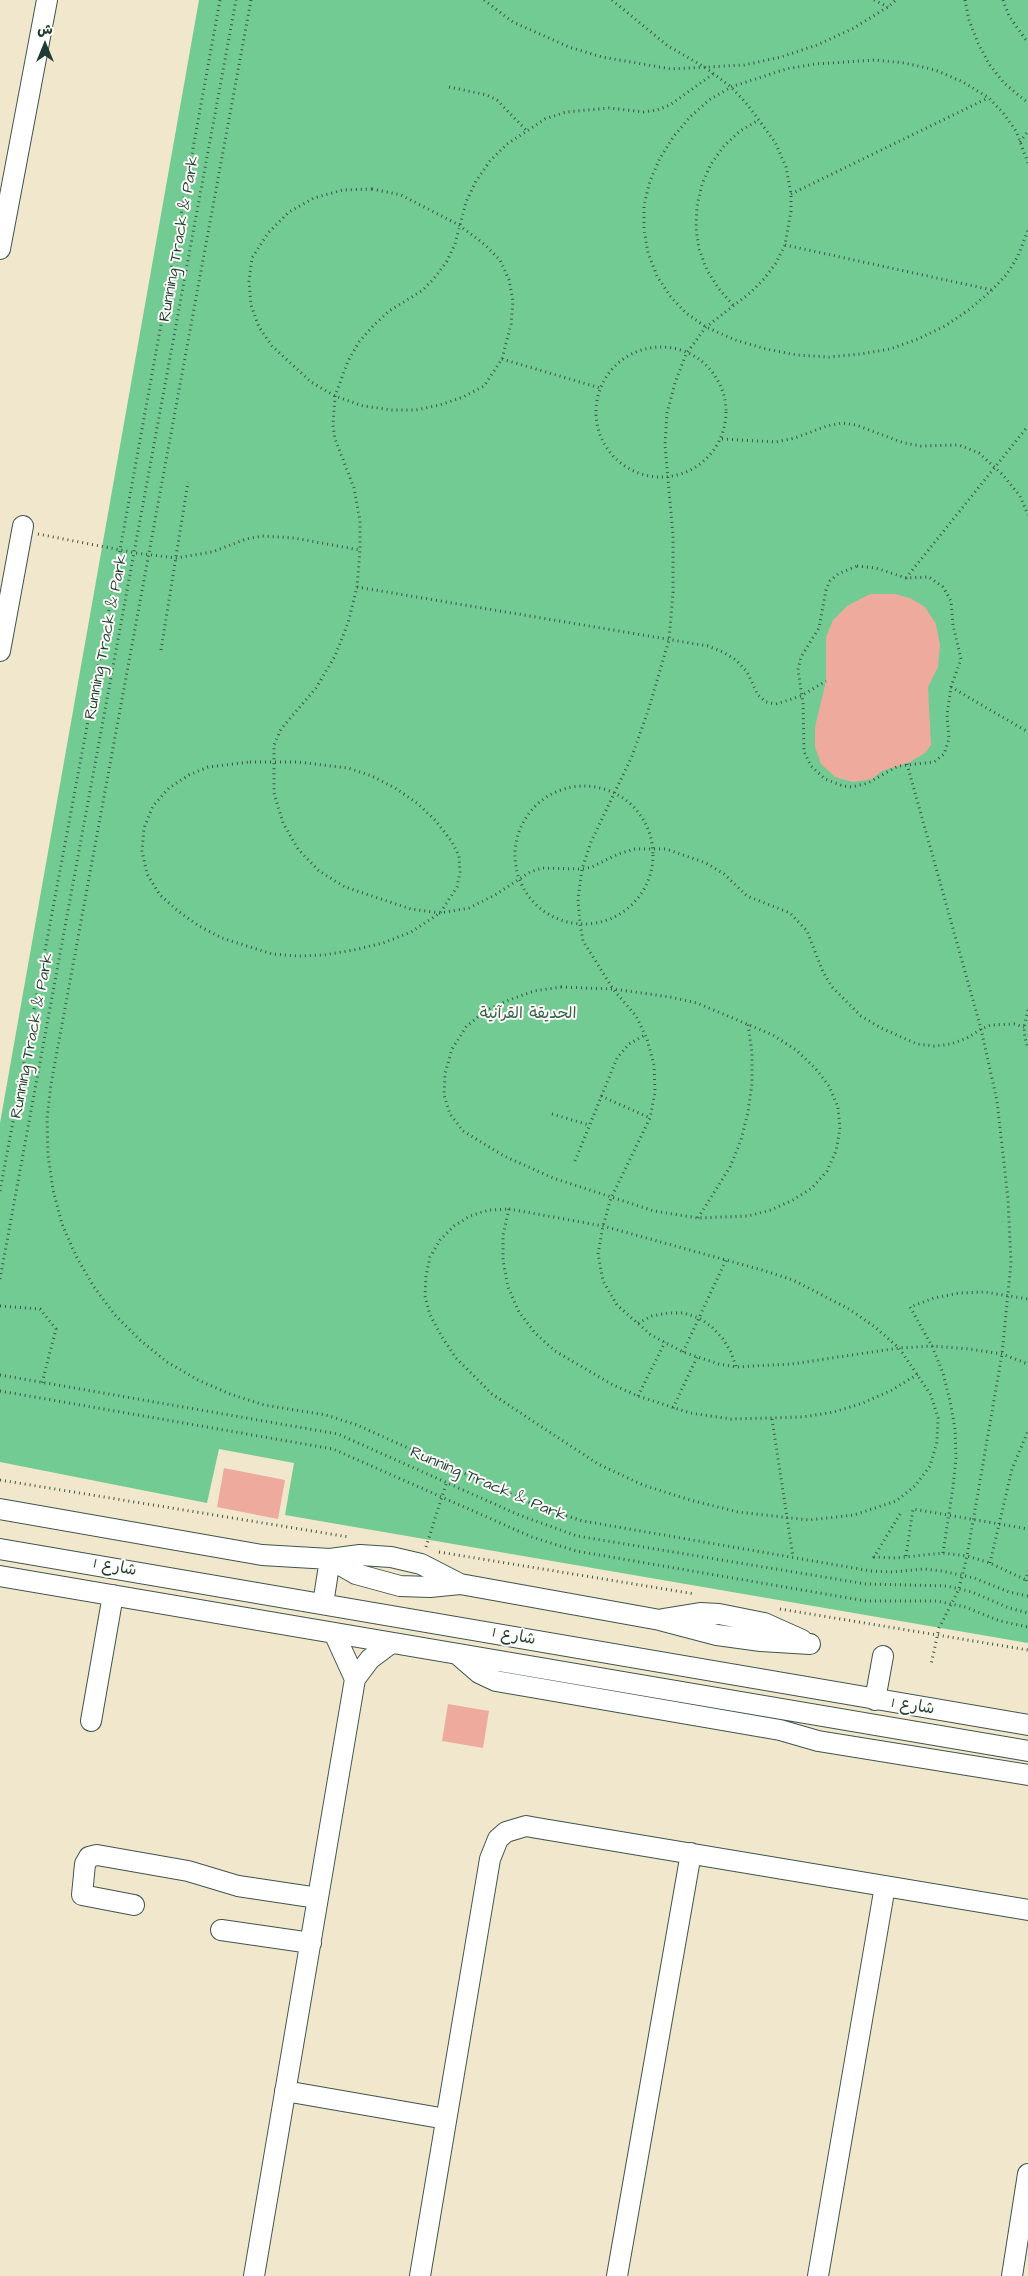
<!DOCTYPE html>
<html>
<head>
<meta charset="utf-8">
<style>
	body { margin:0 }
	#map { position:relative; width:1028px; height:2276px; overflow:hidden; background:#f1e7cd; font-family:"Architects Daughter","Playpen Sans Arabic",sans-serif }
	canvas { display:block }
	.north { position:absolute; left:20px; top:20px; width:50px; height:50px; -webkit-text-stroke:4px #fdfcf7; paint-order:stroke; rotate:0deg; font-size:14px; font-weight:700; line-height:20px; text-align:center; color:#1f3d34 }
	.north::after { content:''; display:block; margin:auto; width:18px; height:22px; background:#1f3d34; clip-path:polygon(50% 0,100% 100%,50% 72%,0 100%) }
</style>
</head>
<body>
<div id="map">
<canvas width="1028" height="2276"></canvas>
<div class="north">ش</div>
</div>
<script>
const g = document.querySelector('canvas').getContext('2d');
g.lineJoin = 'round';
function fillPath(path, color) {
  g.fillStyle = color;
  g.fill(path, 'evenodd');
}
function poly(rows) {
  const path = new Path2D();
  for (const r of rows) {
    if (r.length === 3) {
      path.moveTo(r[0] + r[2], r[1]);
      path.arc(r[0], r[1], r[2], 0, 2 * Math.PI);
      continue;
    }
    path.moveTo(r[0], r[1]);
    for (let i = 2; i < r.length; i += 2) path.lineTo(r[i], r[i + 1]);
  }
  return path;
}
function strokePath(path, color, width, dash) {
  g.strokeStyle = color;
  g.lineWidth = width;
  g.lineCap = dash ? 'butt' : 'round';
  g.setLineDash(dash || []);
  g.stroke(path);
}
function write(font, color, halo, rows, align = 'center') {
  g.font = font + ' "Architects Daughter","Playpen Sans Arabic",sans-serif';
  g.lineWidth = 4;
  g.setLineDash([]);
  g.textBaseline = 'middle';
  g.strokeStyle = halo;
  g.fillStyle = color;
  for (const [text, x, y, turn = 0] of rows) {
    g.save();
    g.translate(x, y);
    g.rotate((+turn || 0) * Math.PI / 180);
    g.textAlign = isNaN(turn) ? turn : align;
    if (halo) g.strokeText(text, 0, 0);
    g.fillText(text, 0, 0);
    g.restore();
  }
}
fillPath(poly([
	[199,0,1028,0,1028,1643,285,1515,294,1463,219,1449,207,1503,0,1462,0,1123]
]), '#71cb92');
fillPath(poly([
	[870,594,895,594,910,598,925,607,936,624,940,645,938,667,928,687,931,745,925,753,910,762,882,771,872,779,853,782,835,777,821,764,815,747,815,727,826,681,826,637,833,620,847,606],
	[224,1468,285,1480,278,1519,217,1507],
	[448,1704,489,1711,483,1748,442,1741]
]), '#efaa9e');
const minor = poly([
	[0,249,47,0],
	[0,651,23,526],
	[0,1509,262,1555,330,1559,360,1555,391,1557,421,1564,460,1584],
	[0,1549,1028,1725],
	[330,1559,356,1574,400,1586,430,1587,460,1584,660,1620,717,1635,761,1641,810,1644],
	[0,1576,1028,1751],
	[323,1604,330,1559],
	[663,1619,700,1613,719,1614,764,1623,802,1640],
	[334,1633,355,1679],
	[457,1654,479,1673,496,1681,780,1730,818,1741,1028,1775],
	[875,1700,883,1656],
	[91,1721,113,1595],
	[134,1905,82,1895,85,1864,89,1857,97,1855,188,1871,238,1886,318,1898],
	[221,1930,311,1943],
	[285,2091,446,2119],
	[254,2276,355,1679,370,1659,390,1644],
	[420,2276,490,1859,498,1839,506,1832,526,1826,537,1828,1028,1910],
	[617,2276,691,1853],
	[818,2276,885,1886],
	[1012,2276,1028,2174]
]);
strokePath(minor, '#3e564b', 22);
strokePath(poly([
	[251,0,51,1084,47,1119,48,1155,53,1190,62,1224,76,1256,94,1287,115,1315,140,1340,167,1362,198,1380,230,1394,264,1405,326,1415,357,1425,544,1509,583,1521,871,1571,892,1572,924,1569,942,1571,974,1578,1009,1592,1028,1596],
	[484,0,513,22,569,47,602,57,671,69,744,65,781,57,817,45,852,29,888,7,896,0],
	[612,0,668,46,706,68,731,87,747,104,775,142,786,167,791,194,791,211,785,245,776,263,764,279,750,293,706,327,686,354,675,383,667,413,665,445,673,535,673,592,669,640,648,711,632,756,591,842,582,869,578,899,580,924,583,941,613,989,636,1016,647,1039,654,1065,655,1092,650,1118,611,1198,603,1226,598,1254,603,1281,617,1305,651,1335,683,1352,719,1364,736,1367,792,1364,899,1348,932,1346,970,1349,1002,1354,1028,1364],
	[874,0,888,7],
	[965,0,969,20,978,43,989,64,1004,83,1028,103],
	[1003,0,1009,16,1028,43],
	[713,74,670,105,657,110,644,112,609,108,566,112,545,119,507,144,490,161,476,181,466,202,455,244,447,261,436,276,423,290,389,311,373,326,359,342,348,361,335,396,333,425,335,439,354,488,360,521,360,550,357,587,348,623,335,656,316,688,281,729,274,745,274,793,283,823,298,849,319,871,345,887,411,909,440,913,469,908,495,895,530,872,542,868,582,869,592,867,618,854,635,849,666,849,706,863,724,874,747,896,790,913,807,931,823,972,832,987,861,1016,881,1028,917,1044,934,1046,951,1044,967,1038,981,1029,991,1025,1014,1024,1024,1027],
	[449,87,487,95,497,100,526,130],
	[1020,142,1028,131],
	[1028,163,1016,131,1004,114,989,98,963,82,935,70,905,63,875,60,815,64,786,69,731,87,709,100,690,117,674,136,660,158,650,181,644,205,644,229,648,253,657,276,670,296,686,313,706,327,735,340,766,349,797,355,829,357,861,354,890,349,918,339,945,326,970,309,992,290,1007,274,1018,256,1028,230],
	[372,189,401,195,459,225,484,244,500,260,509,280,513,301,511,324,502,359,484,386,463,397,440,405,416,410,392,410,363,406,335,396,311,382,272,346,259,327,251,305,249,281,252,258,268,233,289,212,314,198,343,190,372,189],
	[791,194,988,98],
	[785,245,992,290],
	[733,305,719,289,707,270,699,249,696,228,697,206,702,184,711,164,724,146,740,131,759,120],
	[661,412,65],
	[502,359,600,388],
	[722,439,776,442,795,438,827,426,842,423,856,425,904,443,921,446,959,445,979,453,1003,475,1020,496,1028,515],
	[38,534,136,553,176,558,212,552,246,539,262,536,294,538,360,550],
	[857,566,876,568,906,578,929,577,943,587,951,601,953,625,961,659,951,687,947,715,949,739,944,754,934,762,898,766,868,783,852,787,843,786,825,779,811,766,804,752,803,703,798,670,801,657,819,628,826,590,830,581,838,574,857,566],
	[906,578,1028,426],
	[357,587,708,646,723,652,736,660,747,672,758,695,766,702,776,704,801,696,826,681],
	[161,650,188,482],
	[951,687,1028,732],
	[250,762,298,762,348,768,372,776,395,788,417,803,436,821,452,842,459,856,460,872,457,887,440,913,411,932,383,943,354,950,324,955,298,956,272,954,222,938,199,926,178,911,160,895,147,874,142,851,144,828,153,806,169,788,189,775,208,767,250,762],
	[907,764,981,1029,997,1101,1008,1199,1011,1263,1002,1354,967,1556,959,1589,939,1628,931,1665],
	[584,855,69],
	[561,987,613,989,670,997,697,1003,773,1035,796,1050,816,1069,829,1086,838,1107,840,1129,836,1151,827,1171,812,1188,793,1200,771,1210,748,1216,698,1218,654,1211,553,1178,504,1156,463,1131,450,1114,444,1095,445,1074,452,1049,466,1027,485,1011,509,1000,534,991,561,987],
	[1028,1010,1024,1027,1025,1038,1028,1049],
	[601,1096,650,1118],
	[552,1114,589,1125],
	[575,1161,617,1058,629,1044,645,1035],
	[0,1191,120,550,220,0],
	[509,1209,603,1226,762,1270,793,1280,849,1309,875,1327,899,1348,931,1395,938,1418,937,1442,930,1466,915,1486,896,1501,854,1515,809,1520,738,1512,690,1500,643,1485,598,1464,492,1394,456,1358,442,1337,430,1315,425,1296,426,1276,430,1257,440,1240,454,1226,470,1216,489,1210,509,1209],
	[509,1209,503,1235,503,1261,508,1287,519,1312,535,1333,555,1351,613,1385,638,1396,690,1413,731,1419,803,1417,834,1412,863,1403,892,1390,918,1374],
	[698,1218,730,1167,741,1140,748,1112,752,1083,752,1053,748,1024],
	[0,1279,236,0],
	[0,1306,40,1309,56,1329,42,1383],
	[638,1323,652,1316,668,1313,684,1313,699,1318,712,1327,723,1339,731,1352,736,1367],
	[683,1352,726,1260],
	[0,1375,338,1434,519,1515,577,1536,866,1584,947,1586,972,1592,1009,1608,1028,1613],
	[0,1391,333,1449,532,1537,576,1551,866,1601,937,1601,965,1607,1000,1621,1028,1627],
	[638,1396,665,1342],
	[673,1408,697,1357],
	[772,1419,793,1557],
	[0,1480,349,1537],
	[900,1514,874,1557,896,1558,943,1553,967,1556,990,1563,1028,1581],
	[426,1547,447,1481],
	[439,1552,695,1594],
	[943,1553,953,1487,956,1458,955,1429,950,1401,943,1373,932,1346,910,1307,934,1298,959,1293,984,1292,1028,1299],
	[906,1556,913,1509,1028,1529],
	[990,1563,1012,1469,1028,1431],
	[1026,1581,1028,1571],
	[780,1609,1028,1650]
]), '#3e564b', 3, [1, 4]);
strokePath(minor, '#fff', 20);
write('16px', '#1f3d34', '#fdfcf7', [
	["Running Track & Park",180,239,-80],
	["Running Track & Park",107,637,-79],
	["Running Track & Park",33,1036,-79],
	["Running Track & Park",488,1485,23],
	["شارع 1",115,1568,10],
	["شارع 1",514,1637,10],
	["شارع 1",913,1707,9]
]);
write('16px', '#34604c', '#fdfcf7', [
	["الحديقة القرآنية",528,1015]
]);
</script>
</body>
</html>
